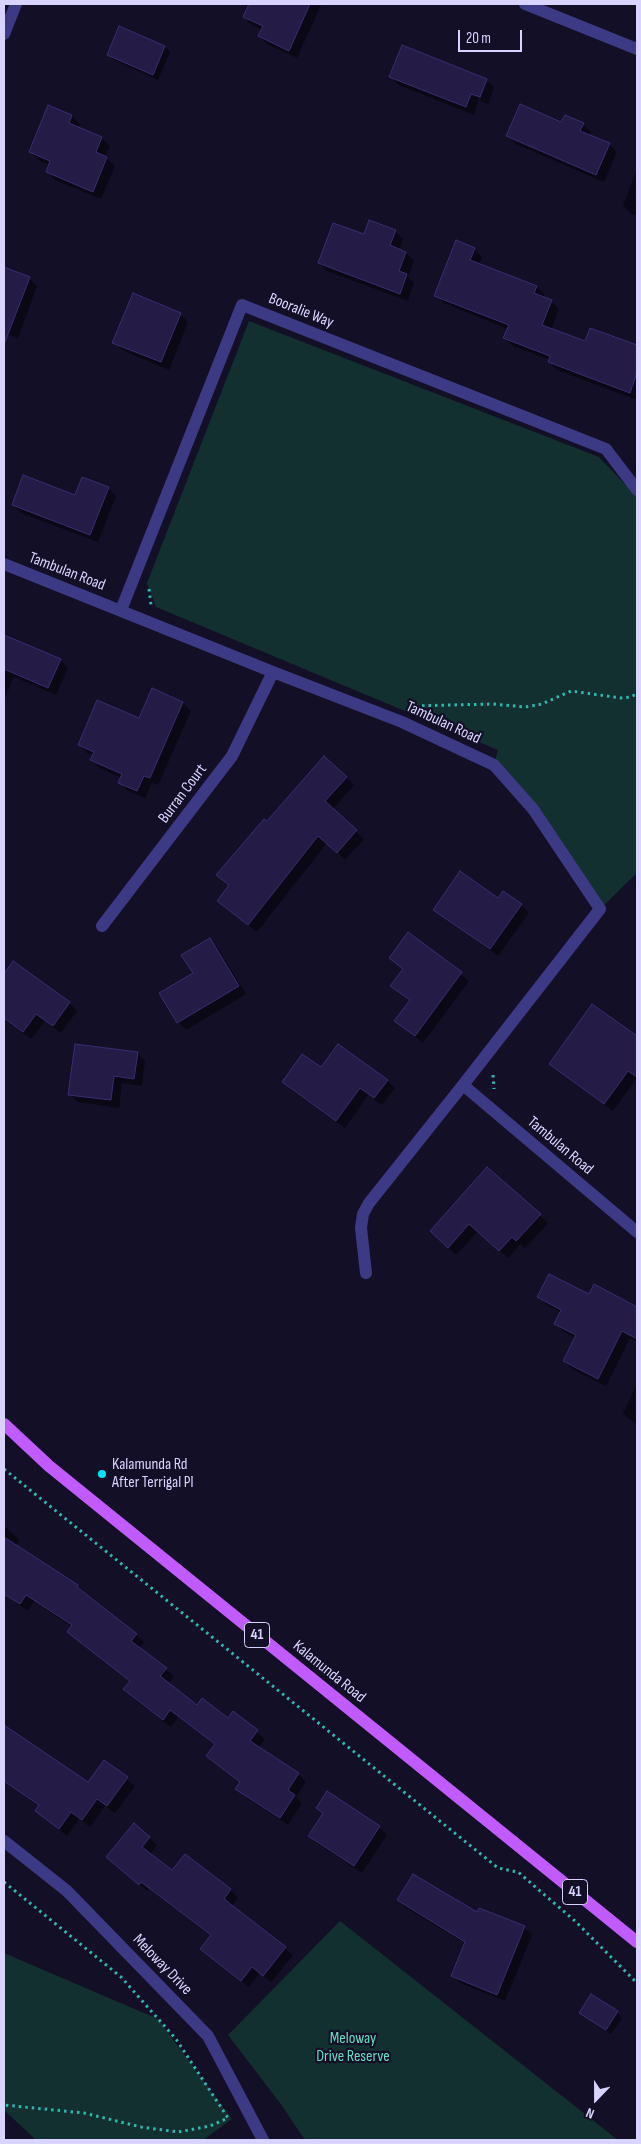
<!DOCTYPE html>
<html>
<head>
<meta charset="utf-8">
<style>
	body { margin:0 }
	#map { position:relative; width:641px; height:2144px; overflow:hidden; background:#130f26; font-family:"Sofia Sans Condensed",sans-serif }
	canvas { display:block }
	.frame { position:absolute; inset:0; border:5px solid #d9d4ff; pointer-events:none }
	.north { position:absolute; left:571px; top:2074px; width:50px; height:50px; -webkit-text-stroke:4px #130f26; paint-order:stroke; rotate:202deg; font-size:14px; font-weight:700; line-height:20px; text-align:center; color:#d9d4ff }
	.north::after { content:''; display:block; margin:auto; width:18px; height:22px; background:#d9d4ff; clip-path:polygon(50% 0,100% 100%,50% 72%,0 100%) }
	.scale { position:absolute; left:458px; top:30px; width:64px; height:22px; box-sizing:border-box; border:2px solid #d9d4ff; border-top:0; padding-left:6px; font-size:15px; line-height:18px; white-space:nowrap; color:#d9d4ff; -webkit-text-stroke:4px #130f26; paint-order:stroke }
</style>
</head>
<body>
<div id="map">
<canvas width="641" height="2144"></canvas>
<div class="frame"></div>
<div class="north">N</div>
<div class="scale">20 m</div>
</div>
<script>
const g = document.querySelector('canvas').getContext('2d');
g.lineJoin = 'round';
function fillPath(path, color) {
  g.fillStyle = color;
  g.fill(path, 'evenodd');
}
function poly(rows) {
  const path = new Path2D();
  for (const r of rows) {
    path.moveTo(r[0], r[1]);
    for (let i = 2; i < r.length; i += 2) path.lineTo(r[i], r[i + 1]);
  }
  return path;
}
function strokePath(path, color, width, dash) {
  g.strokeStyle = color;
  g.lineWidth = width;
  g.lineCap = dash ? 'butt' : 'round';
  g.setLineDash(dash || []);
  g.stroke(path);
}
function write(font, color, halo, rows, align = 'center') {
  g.font = font + ' "Sofia Sans Condensed",sans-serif';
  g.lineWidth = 4.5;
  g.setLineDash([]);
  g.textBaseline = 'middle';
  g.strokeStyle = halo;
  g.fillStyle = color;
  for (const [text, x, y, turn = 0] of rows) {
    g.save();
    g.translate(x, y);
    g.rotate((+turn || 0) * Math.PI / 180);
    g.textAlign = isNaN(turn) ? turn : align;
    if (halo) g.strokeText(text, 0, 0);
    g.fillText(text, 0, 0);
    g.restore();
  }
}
fillPath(poly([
	[249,321,599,457,637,497,637,873,600,909,494,765,498,750,156,607,147,583],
	[340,1921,618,2140,305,2140,280,2103,228,2035],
	[4,1953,158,2019,232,2119,203,2140,36,2140,4,2110]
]), '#12302f');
fillPath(poly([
	[250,4,319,4,321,5,297,58,267,44,259,36,262,30,252,25,244,17],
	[120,27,165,47,170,52,158,80,114,60,108,55],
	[391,77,486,80,494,88,488,104,480,101,487,82,484,82,474,115,399,85],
	[48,107,72,116,80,124,78,128,102,138,110,146,105,157,115,166,101,199,55,180,47,172,50,165,38,160,30,152],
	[562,124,583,124,591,132,589,136,609,144,617,152,604,182,516,144,508,136],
	[637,168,637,216,631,214,623,206],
	[395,231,403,239,399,250,406,253,414,261,408,277,414,283,408,301,327,271,319,263,365,236],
	[474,249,482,257,479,265,537,287,545,295,543,298,551,301,559,309,551,330,586,343,591,329,637,346,637,400,557,370,549,362,550,360,513,346,505,338,508,329,444,303,436,295],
	[4,269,29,278,37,286,18,338,4,333],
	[180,314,188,322,169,370,122,350,114,342],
	[108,488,116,496,98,542,21,513,13,505,76,496],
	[4,637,60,660,68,668,56,695,14,677,4,700],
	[183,703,191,711,158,785,152,783,145,798,128,791,120,783,122,778,100,768,92,760,94,756,87,753,79,745],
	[346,777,354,785,332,810,364,839,345,860,327,843,257,932,227,908,230,886,218,875,267,822],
	[499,900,521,905,529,913,498,956,443,917,435,909],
	[408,934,469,981,423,1043,396,1021,410,1001,392,986,404,970,390,958],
	[209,939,217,947,246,994,186,1030,178,1022,161,994,195,974],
	[14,963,69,1003,77,1011,61,1033,45,1021,31,1039,4,1019,4,976],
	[592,1006,637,1038,637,1078,613,1111,559,1072,551,1064],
	[137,1053,145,1061,142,1086,122,1083,119,1108,78,1102,70,1094],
	[321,1069,387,1080,395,1088,382,1105,368,1095,345,1128,291,1090,284,1082],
	[487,1169,548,1223,525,1248,520,1244,508,1258,478,1231,456,1255,439,1239],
	[594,1286,637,1308,637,1342,630,1338,606,1386,572,1369,564,1361,576,1338,564,1332,556,1324,561,1313,547,1305,539,1297,589,1296],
	[637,1383,637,1425,623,1414],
	[4,1526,20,1540,15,1546,77,1586,136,1635,144,1642,139,1648,174,1676,168,1684,197,1706,228,1719,233,1713,265,1739,258,1748,298,1774,306,1782,296,1797,302,1803,288,1825,244,1796,237,1789,240,1783,207,1756,216,1745,178,1717,171,1727,132,1697,125,1689,131,1682,76,1639,68,1632,72,1627,34,1601,28,1611,4,1594,4,1585,9,1576,4,1572],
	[4,1726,88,1784,105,1762,135,1786,115,1813,105,1806,90,1827,79,1819,67,1836,36,1811,40,1807,4,1781,4,1765,9,1757,4,1753],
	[318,1808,379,1827,387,1835,362,1873,318,1844,310,1836,324,1814],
	[134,1825,157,1845,150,1854,172,1872,185,1855,231,1890,238,1898,232,1906,293,1955,271,1982,260,1973,249,1987,209,1956,211,1936,149,1889,147,1891,108,1857],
	[398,1900,478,1914,524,1927,532,1935,505,2001,460,1983,453,1976,466,1944,405,1907],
	[581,2012,617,2012,622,2018,611,2034]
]), '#0007');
const building = poly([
	[249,4,310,4,289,51,258,36,263,26,243,17,249,4],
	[119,26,165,46,153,75,107,55,119,26],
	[402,45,487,79,480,97,471,94,466,107,389,77,402,45],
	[520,104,561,122,565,115,584,123,580,131,610,143,596,175,506,136,520,104],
	[48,105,72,115,69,123,102,137,96,152,107,157,93,192,46,172,50,161,29,152,48,105],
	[369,220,396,230,390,245,406,252,399,271,407,274,400,294,318,263,333,223,364,234,369,220],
	[456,240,475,248,470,260,537,286,534,293,552,300,542,325,585,341,590,328,637,345,637,372,630,393,548,362,550,356,503,338,509,325,434,296,456,240],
	[4,267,30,277,5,342,4,342,4,267],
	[133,293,181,313,161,362,112,343,133,293],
	[23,475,75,495,82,477,109,487,90,535,12,505,23,475],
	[4,635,61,659,48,688,4,669,4,635],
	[152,688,183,702,150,778,144,776,137,791,118,783,122,774,90,760,94,752,78,745,97,700,139,718,152,688],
	[324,756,347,777,325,801,357,830,337,853,318,836,248,925,217,901,229,885,216,875,264,819,267,821,324,756],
	[460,871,498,898,503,891,522,904,490,949,433,910,460,871],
	[408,932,462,972,415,1036,394,1021,410,1000,390,986,403,969,389,958,408,932],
	[210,938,239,986,177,1023,159,993,193,973,181,955,210,938],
	[13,961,70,1002,53,1026,36,1014,23,1032,4,1018,4,974,13,961],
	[592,1004,637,1036,637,1077,628,1071,604,1104,549,1064,592,1004],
	[75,1044,138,1052,134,1079,114,1076,111,1100,68,1095,75,1044],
	[338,1044,388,1080,374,1098,360,1088,336,1121,282,1082,302,1054,321,1067,338,1044],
	[487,1167,541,1214,516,1241,512,1237,499,1251,469,1224,448,1248,430,1231,487,1167],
	[549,1274,589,1294,594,1284,637,1307,637,1339,622,1331,598,1379,563,1361,576,1335,554,1324,561,1310,537,1297,549,1274],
	[4,1537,78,1585,77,1587,137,1634,131,1641,167,1668,160,1676,197,1705,202,1698,228,1718,233,1711,258,1730,250,1741,299,1773,288,1790,295,1795,280,1818,235,1789,240,1782,206,1756,215,1744,170,1710,163,1720,123,1689,130,1681,67,1632,72,1625,26,1595,20,1604,4,1594,4,1537],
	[4,1725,88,1782,104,1760,128,1777,107,1806,97,1799,82,1820,71,1812,59,1829,35,1811,39,1805,4,1781,4,1725],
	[327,1791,380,1826,354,1866,308,1836,323,1813,316,1808,327,1791],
	[134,1823,150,1837,142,1847,172,1870,185,1854,231,1889,224,1899,286,1947,263,1976,252,1967,241,1981,200,1949,211,1935,141,1882,139,1885,106,1857,134,1823],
	[413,1874,477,1912,479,1908,525,1926,497,1995,451,1976,465,1942,397,1900,413,1874],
	[591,1994,618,2011,606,2030,579,2013,591,1994]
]);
fillPath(building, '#241b47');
strokePath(building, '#3b2d73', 1);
strokePath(poly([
	[149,589,151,605],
	[409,706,493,704,525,707,542,704,571,691,621,698,630,697,637,694],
	[493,1075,494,1089],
	[4,1469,498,1868,518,1872,575,1921,637,1983],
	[4,1882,121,1977,176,2039,228,2118,210,2126,178,2132,141,2127,84,2113,4,2105]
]), '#2fb8b0', 3, [2.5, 4]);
strokePath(poly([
	[525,4,637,49],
	[4,34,16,4],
	[4,564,273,672,402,722,494,765,533,809,600,909,463,1085,637,1232],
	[121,610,242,305,606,449,637,490],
	[102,926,232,756,273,672],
	[366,1273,361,1228,363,1214,369,1203,463,1085],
	[4,1841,67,1891,208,2036,263,2140]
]), '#3d3a85', 12);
strokePath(poly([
	[4,1424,49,1466,637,1942]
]), '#c25bff', 12);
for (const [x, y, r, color] of [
	[102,1474,5,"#00e5ff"]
]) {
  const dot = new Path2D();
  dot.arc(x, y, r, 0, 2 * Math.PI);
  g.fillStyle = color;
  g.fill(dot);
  strokePath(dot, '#130f26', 2);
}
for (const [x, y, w] of [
	[257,1635,25],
	[575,1892,25]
]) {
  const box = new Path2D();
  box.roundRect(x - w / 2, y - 12.5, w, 25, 4);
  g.fillStyle = '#130f26';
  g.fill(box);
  strokePath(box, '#d9d4ff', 1);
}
write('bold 15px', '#d9d4ff', null, [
	["41",257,1635],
	["41",575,1892]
]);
write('16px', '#d9d4ff', '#130f26', [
	["Booralie Way",301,311,22],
	["Tambulan Road",67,572,21],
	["Tambulan Road",443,723,25],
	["Burran Court",183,794,-53],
	["Tambulan Road",560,1146,40],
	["Kalamunda Road",329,1672,39],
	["Meloway Drive",162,1965,46]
]);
write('16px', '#d9d4ff', '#130f26', [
	["Kalamunda Rd",112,1465],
	["After Terrigal Pl",112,1483]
], 'left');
write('16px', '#5fe0c0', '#130f26', [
	["Meloway",353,2039],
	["Drive Reserve",353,2057]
]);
</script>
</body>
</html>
